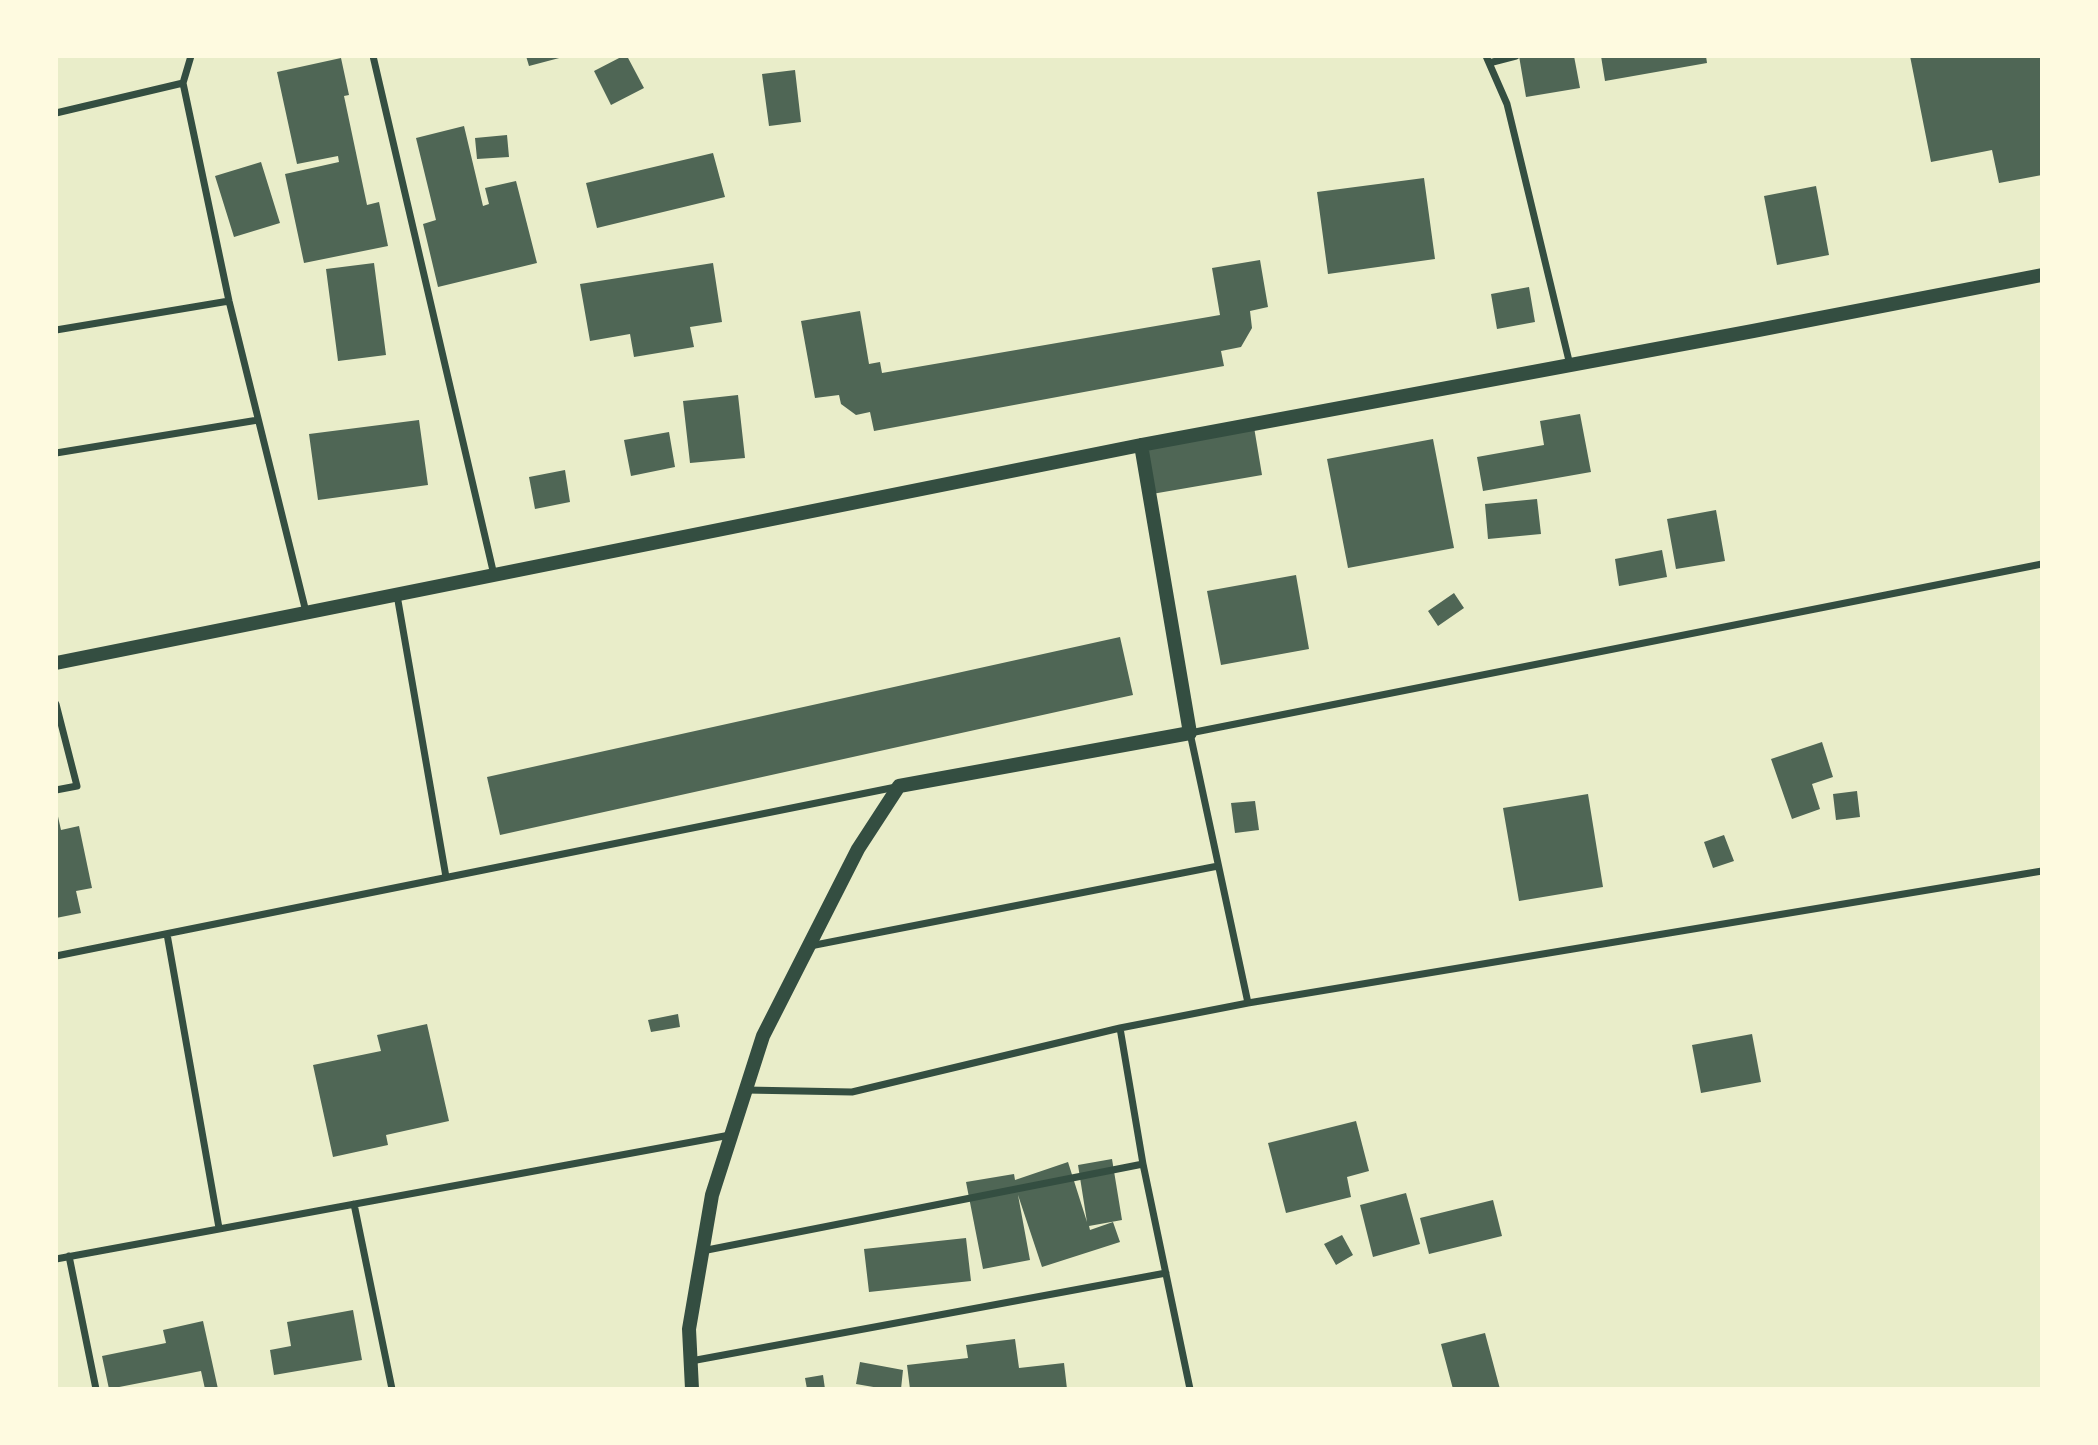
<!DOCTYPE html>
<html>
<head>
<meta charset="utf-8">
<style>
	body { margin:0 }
	#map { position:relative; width:2098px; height:1445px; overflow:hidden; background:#e9edc9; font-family:"Asap Condensed",sans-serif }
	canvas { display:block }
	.frame { position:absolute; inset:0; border:58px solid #fefae0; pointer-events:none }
</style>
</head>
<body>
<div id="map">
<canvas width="2098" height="1445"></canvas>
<div class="frame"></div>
</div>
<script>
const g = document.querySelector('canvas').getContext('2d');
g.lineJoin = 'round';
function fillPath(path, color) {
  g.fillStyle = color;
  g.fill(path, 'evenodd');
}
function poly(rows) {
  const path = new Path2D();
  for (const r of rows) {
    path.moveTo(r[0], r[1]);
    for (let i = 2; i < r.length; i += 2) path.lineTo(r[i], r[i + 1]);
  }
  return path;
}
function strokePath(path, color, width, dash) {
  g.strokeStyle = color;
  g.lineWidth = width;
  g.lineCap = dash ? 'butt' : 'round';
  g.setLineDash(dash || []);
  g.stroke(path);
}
fillPath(poly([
	[526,56,563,56,563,57,529,66],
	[623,56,627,56,644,88,611,105,594,71],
	[1519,56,1574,56,1580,88,1526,97],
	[1601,56,1706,56,1707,63,1605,81],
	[1910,56,2042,56,2042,175,1999,183,1992,150,1931,162],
	[341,58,349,95,344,96,367,205,379,202,388,246,304,263,285,174,339,162,338,156,297,164,277,72],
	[795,70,801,122,769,126,762,74],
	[464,126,483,206,489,204,485,188,516,181,537,263,438,287,423,224,436,220,416,138],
	[507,135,509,157,477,159,475,138],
	[713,153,725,197,597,228,586,183],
	[261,162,280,223,234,237,215,176],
	[1424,178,1435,259,1328,274,1317,192],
	[1816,186,1829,255,1777,265,1764,196],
	[1260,260,1268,307,1250,311,1252,328,1241,347,1221,351,1224,366,874,431,870,412,856,415,841,404,839,395,815,398,801,321,860,311,869,364,880,362,882,373,1220,315,1212,268],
	[374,263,386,355,338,361,326,269],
	[713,263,722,322,690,327,694,347,634,357,630,334,590,341,580,284],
	[1529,287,1535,322,1497,329,1491,294],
	[738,395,745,458,690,463,683,401],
	[1580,414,1591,472,1483,491,1477,457,1544,445,1540,421],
	[419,420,428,485,318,500,309,434],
	[1253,421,1262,475,1152,494,1142,439],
	[669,432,675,467,631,476,624,440],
	[1433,439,1454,548,1348,568,1327,459],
	[565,470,570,502,535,509,529,477],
	[1537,499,1541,534,1488,539,1485,504],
	[1716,510,1725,561,1676,569,1667,519],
	[1662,550,1667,577,1619,586,1615,559],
	[1296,575,1309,649,1221,665,1207,591],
	[1454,593,1464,608,1438,626,1428,611],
	[1120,637,1133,695,500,835,487,777],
	[1822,742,1833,777,1812,784,1820,809,1792,819,1771,759],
	[1857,791,1860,817,1836,820,1833,794],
	[1588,794,1603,887,1519,901,1503,808],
	[1255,801,1259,830,1235,833,1231,803],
	[57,812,61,830,79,826,92,888,76,891,81,913,56,918],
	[1724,835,1734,861,1713,868,1704,842],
	[678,1014,680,1027,651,1032,648,1020],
	[427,1024,449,1121,386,1135,388,1145,333,1157,313,1065,381,1051,377,1035],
	[1752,1034,1761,1082,1701,1093,1692,1045],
	[1356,1121,1369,1171,1347,1177,1351,1197,1286,1213,1268,1143],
	[1112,1159,1122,1220,1089,1226,1090,1230,1113,1222,1120,1242,1042,1267,1018,1195,1030,1260,983,1269,966,1182,1014,1174,1015,1180,1068,1162,1087,1222,1078,1165],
	[1406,1193,1420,1244,1373,1257,1360,1205],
	[1493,1200,1502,1236,1429,1254,1420,1218],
	[1342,1235,1353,1255,1336,1265,1324,1244],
	[966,1238,971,1281,869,1292,864,1249],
	[353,1310,362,1360,274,1375,270,1350,291,1346,287,1322],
	[203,1321,218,1389,205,1389,201,1371,109,1389,102,1356,166,1343,163,1330],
	[1485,1333,1500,1389,1453,1389,1441,1344],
	[1015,1339,1019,1368,1064,1363,1067,1389,910,1389,907,1365,968,1358,966,1345],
	[860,1362,903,1370,901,1389,885,1389,856,1384],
	[823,1375,825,1389,807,1389,805,1378]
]), '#4f6655');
strokePath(poly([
	[373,56,494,575],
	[1486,56,1507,104,1570,365],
	[1489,63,1516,56],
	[183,83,191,56],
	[56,113,183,83,229,301,306,612],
	[56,330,229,301],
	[56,453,258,420],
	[397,595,446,877],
	[56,704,77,786,56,790],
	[167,934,219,1228],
	[810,946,1218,866],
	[56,956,896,787],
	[1248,1003,1190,733,2042,564],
	[1120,1028,1143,1164,1190,1389],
	[746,1090,852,1092,1120,1028,1248,1003,2042,871],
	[354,1204,392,1389],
	[702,1251,1143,1164],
	[69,1256,96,1389],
	[56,1259,730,1135],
	[691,1361,1166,1273]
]), '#344e41', 7);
strokePath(poly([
	[56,663,1141,445,1753,331,2042,275],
	[692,1389,689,1329,712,1195,763,1036,858,849,899,786,1190,733,1141,445]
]), '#344e41', 14);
</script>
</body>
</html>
